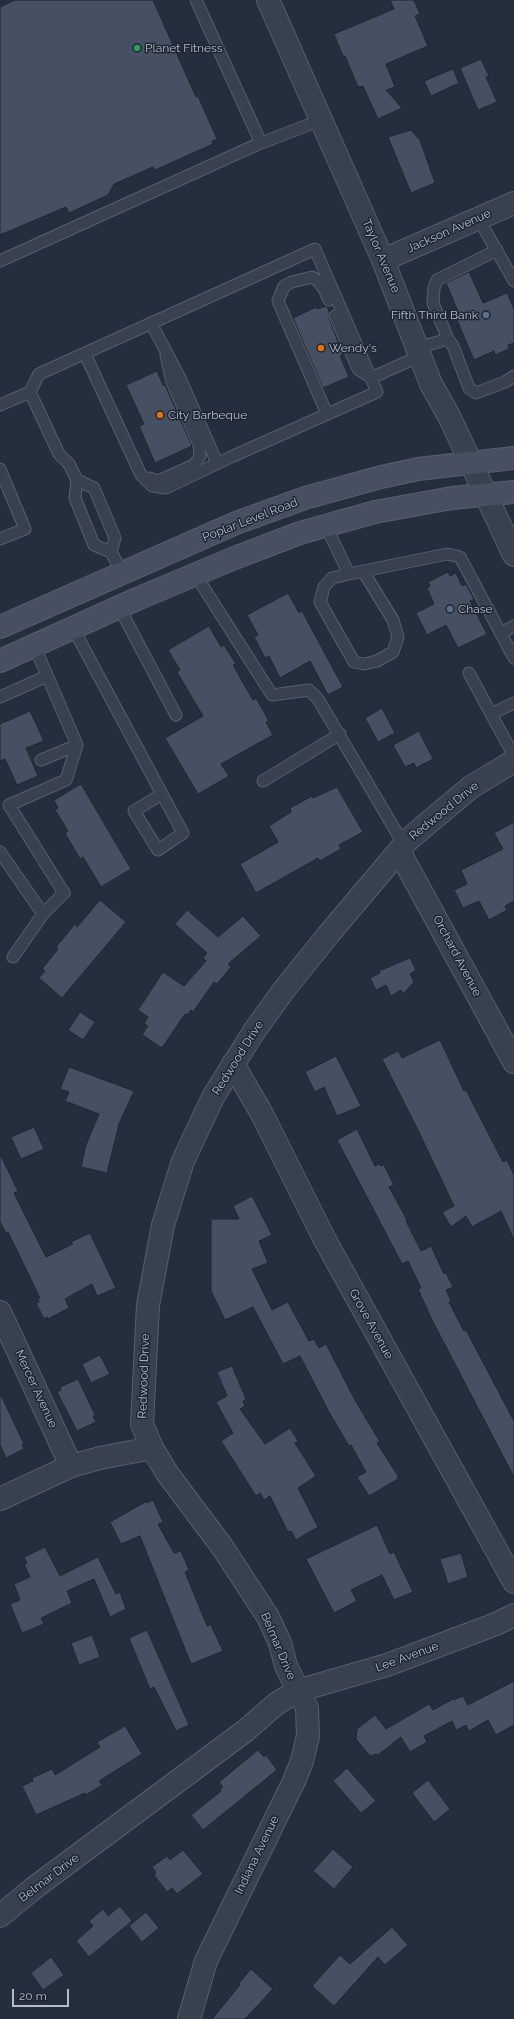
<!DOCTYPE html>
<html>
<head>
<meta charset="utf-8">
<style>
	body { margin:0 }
	#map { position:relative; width:514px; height:2019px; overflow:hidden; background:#242f3e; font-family:Raleway,sans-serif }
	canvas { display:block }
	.scale { position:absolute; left:12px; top:1989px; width:57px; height:18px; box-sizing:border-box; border:2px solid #b4bcc9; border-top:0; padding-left:5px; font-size:12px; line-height:14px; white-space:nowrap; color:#b4bcc9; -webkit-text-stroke:3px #1d2633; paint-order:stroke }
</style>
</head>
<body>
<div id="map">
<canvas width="514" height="2019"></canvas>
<div class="scale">20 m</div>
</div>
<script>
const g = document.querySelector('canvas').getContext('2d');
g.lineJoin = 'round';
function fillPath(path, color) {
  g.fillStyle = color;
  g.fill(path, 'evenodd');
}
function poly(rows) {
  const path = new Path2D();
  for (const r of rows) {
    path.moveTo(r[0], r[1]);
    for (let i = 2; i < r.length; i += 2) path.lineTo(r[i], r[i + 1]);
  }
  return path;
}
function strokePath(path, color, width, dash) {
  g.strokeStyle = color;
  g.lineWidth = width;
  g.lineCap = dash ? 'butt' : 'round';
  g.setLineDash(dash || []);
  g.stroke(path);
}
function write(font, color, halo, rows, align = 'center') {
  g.font = font + ' Raleway,sans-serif';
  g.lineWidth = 3;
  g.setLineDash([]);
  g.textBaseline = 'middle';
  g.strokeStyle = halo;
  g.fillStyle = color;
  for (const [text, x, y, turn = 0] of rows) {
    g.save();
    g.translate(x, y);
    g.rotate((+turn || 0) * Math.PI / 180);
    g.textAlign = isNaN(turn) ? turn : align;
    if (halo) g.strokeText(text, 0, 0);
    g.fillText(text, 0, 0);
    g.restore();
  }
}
const building = poly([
	[15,0,153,0,196,97,198,96,217,139,212,141,213,144,155,170,153,167,114,184,108,195,69,213,66,207,0,235,0,7,15,0],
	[390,0,414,0,420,14,415,16,428,46,386,64,395,87,386,90,402,108,378,119,363,86,358,87,345,56,343,56,334,34,394,9,390,0],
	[481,59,489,76,486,77,497,102,478,110,460,68,481,59],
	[453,69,459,83,431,96,424,81,453,69],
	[411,130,420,140,435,183,411,193,388,137,411,130],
	[469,272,483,303,507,293,514,309,514,343,508,345,509,349,495,355,494,351,474,360,455,315,459,314,446,283,469,272],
	[327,306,329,312,329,319,343,354,340,356,349,377,323,388,293,318,316,307,317,309,327,306],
	[157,371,163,385,165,385,192,446,155,463,139,426,144,424,126,385,157,371],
	[448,572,450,576,456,573,462,586,466,584,474,599,470,601,487,634,458,648,446,625,427,635,416,613,434,604,427,588,430,586,428,582,448,572],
	[288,593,299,613,302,611,343,687,328,695,310,661,280,678,269,656,265,658,254,637,258,635,247,615,288,593],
	[209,626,221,647,224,645,236,664,233,665,253,700,256,698,269,721,266,722,273,735,221,764,229,776,198,794,165,738,203,716,177,672,180,670,168,650,209,626],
	[382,708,395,733,378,742,365,718,382,708],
	[30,711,44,741,26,748,38,776,17,785,5,759,0,761,0,724,30,711],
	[419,731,433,759,416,768,414,763,405,767,393,745,419,731],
	[81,784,131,869,101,887,83,857,80,859,65,833,68,831,55,810,58,808,54,800,81,784],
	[337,787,363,832,339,845,341,849,320,861,318,858,256,893,240,864,278,842,269,826,291,812,290,808,312,796,313,798,337,787],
	[514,822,514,901,505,906,507,910,489,920,479,901,463,908,454,890,467,884,461,870,503,849,494,833,514,822],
	[100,900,126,922,62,998,39,978,45,971,42,969,58,949,56,947,75,924,77,927,100,900],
	[187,910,218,937,243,916,261,936,228,964,231,967,217,984,214,982,193,1012,191,1010,187,1015,185,1014,162,1048,142,1035,148,1026,144,1024,148,1017,138,1010,163,972,184,986,206,961,203,958,207,953,175,924,187,910],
	[410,958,416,970,410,974,414,982,403,994,401,990,391,996,386,985,376,990,370,978,380,973,379,971,410,958],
	[80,1012,95,1022,83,1040,68,1030,80,1012],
	[440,1040,464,1091,466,1090,503,1162,507,1160,514,1175,514,1240,501,1211,472,1227,466,1216,451,1227,442,1212,454,1206,417,1128,382,1059,398,1051,402,1058,440,1040],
	[336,1056,361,1106,337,1116,324,1087,315,1092,305,1072,336,1056],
	[69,1067,134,1091,119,1124,107,1173,81,1167,86,1145,99,1114,65,1101,69,1092,60,1089,69,1067],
	[34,1127,44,1149,21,1159,11,1137,34,1127],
	[357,1129,375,1166,379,1164,381,1166,384,1165,394,1185,389,1187,407,1220,406,1221,421,1251,431,1246,444,1274,446,1273,453,1287,446,1290,451,1301,449,1302,464,1331,466,1330,514,1421,514,1477,432,1320,418,1289,421,1288,408,1261,402,1264,337,1140,357,1129],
	[0,1154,18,1191,14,1193,46,1257,73,1244,71,1242,90,1233,116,1288,97,1296,92,1284,65,1299,69,1308,48,1319,47,1317,44,1319,36,1303,39,1302,38,1299,40,1298,8,1232,6,1233,0,1222,0,1154],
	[252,1196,272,1235,259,1241,268,1263,252,1269,272,1310,288,1302,309,1341,314,1339,319,1348,326,1344,355,1400,380,1442,377,1443,398,1476,398,1479,369,1496,357,1477,366,1472,351,1445,349,1446,329,1412,300,1356,283,1364,253,1307,225,1320,211,1291,211,1219,239,1219,233,1206,252,1196],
	[100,1355,110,1374,91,1383,82,1364,100,1355],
	[232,1366,246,1399,243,1401,245,1406,240,1409,265,1444,290,1428,298,1441,295,1443,316,1476,298,1488,318,1527,296,1540,291,1531,288,1532,270,1496,264,1500,260,1493,256,1496,221,1441,233,1433,216,1402,227,1396,217,1372,232,1366],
	[78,1379,95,1415,93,1416,96,1422,77,1431,57,1392,61,1390,60,1387,78,1379],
	[0,1393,24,1444,22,1445,24,1449,6,1458,0,1445,0,1393],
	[153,1500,163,1522,158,1524,174,1553,181,1551,189,1570,185,1572,207,1626,211,1625,223,1651,191,1664,140,1536,121,1544,110,1522,147,1501,147,1503,153,1500],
	[377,1525,390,1554,394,1552,413,1592,394,1600,382,1575,351,1590,357,1601,334,1613,306,1559,377,1525],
	[45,1547,60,1576,98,1557,116,1594,120,1592,126,1609,110,1617,94,1579,67,1591,72,1603,41,1618,44,1624,22,1633,10,1604,20,1600,14,1584,30,1577,24,1564,27,1563,24,1557,45,1547],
	[461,1553,468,1577,448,1584,440,1559,461,1553],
	[147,1630,189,1725,176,1731,154,1687,150,1689,129,1638,147,1630],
	[92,1635,100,1657,79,1665,71,1643,92,1635],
	[514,1681,514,1725,496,1735,488,1720,469,1731,466,1725,456,1730,452,1721,424,1736,427,1742,410,1752,401,1737,378,1755,376,1754,370,1756,356,1739,357,1729,375,1715,386,1729,429,1704,433,1710,453,1699,454,1700,463,1696,468,1705,514,1681],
	[125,1726,142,1754,99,1781,102,1785,86,1795,85,1793,36,1815,22,1786,33,1781,32,1778,52,1769,55,1775,100,1747,97,1742,125,1726],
	[258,1750,264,1757,266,1755,277,1770,203,1830,191,1815,221,1791,220,1789,223,1787,219,1782,258,1750],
	[347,1768,376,1801,361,1813,333,1781,347,1768],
	[428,1780,450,1809,434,1822,412,1793,428,1780],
	[333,1849,353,1867,334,1889,313,1871,333,1849],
	[183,1850,203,1874,177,1894,172,1888,167,1892,154,1875,156,1872,152,1867,167,1856,170,1860,183,1850],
	[120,1906,132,1921,89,1957,76,1941,93,1926,89,1921,103,1909,108,1916,120,1906],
	[146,1912,159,1928,142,1942,129,1926,146,1912],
	[392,1927,408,1945,385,1965,378,1957,334,2006,312,1986,340,1955,350,1964,392,1927],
	[51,1957,64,1975,43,1990,31,1973,51,1957],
	[251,1969,273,1989,245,2019,212,2019,240,1985,239,1983,251,1969]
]);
fillPath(building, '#455162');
strokePath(building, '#1f2835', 1);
const service = poly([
	[196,0,261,143],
	[478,218,514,281],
	[0,261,256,145,321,120],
	[335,316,358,369,370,377],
	[151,323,180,378,217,463],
	[448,339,433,303,434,288,437,280,497,250],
	[417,348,448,339,453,346,469,388,476,393,505,382,514,376],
	[85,354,141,475,152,486,166,488,231,457,377,392,371,378,420,356],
	[30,392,39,374,315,249,371,378],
	[0,405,30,392,59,454,69,464,77,480,75,498,94,545,111,552,122,572],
	[327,414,278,301,284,286,292,282,312,277,318,281,324,289,329,300],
	[0,469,25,529,0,539],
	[149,478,158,481,172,475,194,465,200,456,199,445,172,382,166,355],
	[77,480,94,488,115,538,111,552],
	[326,526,349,574,447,554,460,557,514,658],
	[195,574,272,695,309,690,318,699,404,845],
	[349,574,332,578,324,587,320,602,354,662,364,664,377,661,393,652,398,637,393,620,363,571],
	[119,607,176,715],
	[73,628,162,794,183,833,158,850,134,811,162,794],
	[501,633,514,626],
	[34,645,77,745,41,760],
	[469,673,491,714],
	[0,697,47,676],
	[514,703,491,714,514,756],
	[263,781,340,734],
	[0,852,43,914,13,957],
	[43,914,64,893,9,805,66,780,77,745]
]);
const minor = poly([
	[268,0,383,260,431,384,449,416,514,555],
	[383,260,514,203],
	[399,851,514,1062],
	[233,1064,262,1114,325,1240,514,1582],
	[0,1312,71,1466],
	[0,1499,71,1466,100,1458,152,1448],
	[0,1916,34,1888,245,1731,276,1704,297,1691,387,1665,496,1624,514,1615],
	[189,2019,206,1961,294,1781,302,1761,308,1736,307,1708,286,1666,280,1643,268,1617,223,1548,167,1473,152,1448,142,1424,148,1305,163,1225,183,1161,213,1097,253,1033,283,991,328,935,409,839,471,787,514,761]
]);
const secondary = poly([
	[0,627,236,523,305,498,381,477,418,469,514,458],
	[0,661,137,599,232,559,300,533,375,512,452,498,514,492]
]);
strokePath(service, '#565f6c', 13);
strokePath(minor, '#565f6c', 24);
strokePath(secondary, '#565f6c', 24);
strokePath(service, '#38414e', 11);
strokePath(minor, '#38414e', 22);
strokePath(secondary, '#465061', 22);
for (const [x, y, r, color] of [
	[137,48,4,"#2e9e5b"],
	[486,315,4,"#5c6f8a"],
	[321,348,4,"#e8710a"],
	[160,415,4,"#e8710a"],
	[450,609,4,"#5c6f8a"]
]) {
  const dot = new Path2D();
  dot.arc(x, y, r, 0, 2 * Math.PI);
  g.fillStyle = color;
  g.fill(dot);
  strokePath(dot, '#1d2633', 1.5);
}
write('12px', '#b4bcc9', '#1d2633', [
	["Planet Fitness",145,48],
	["Fifth Third Bank",478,315,"right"],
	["Wendy's",329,348],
	["City Barbeque",168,415],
	["Chase",458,609]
], 'left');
write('12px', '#b4bcc9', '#1d2633', [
	["Jackson Avenue",449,231,-24],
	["Taylor Avenue",381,256,67],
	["Poplar Level Road",250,520,-21],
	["Redwood Drive",444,811,-39],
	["Orchard Avenue",457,956,62],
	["Redwood Drive",238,1058,-58],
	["Grove Avenue",371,1324,61],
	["Redwood Drive",144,1376,-88],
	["Mercer Avenue",36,1389,65],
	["Belmar Drive",278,1646,67],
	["Lee Avenue",407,1657,-20],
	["Indiana Avenue",257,1855,-64],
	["Belmar Drive",49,1878,-37]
]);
</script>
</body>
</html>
